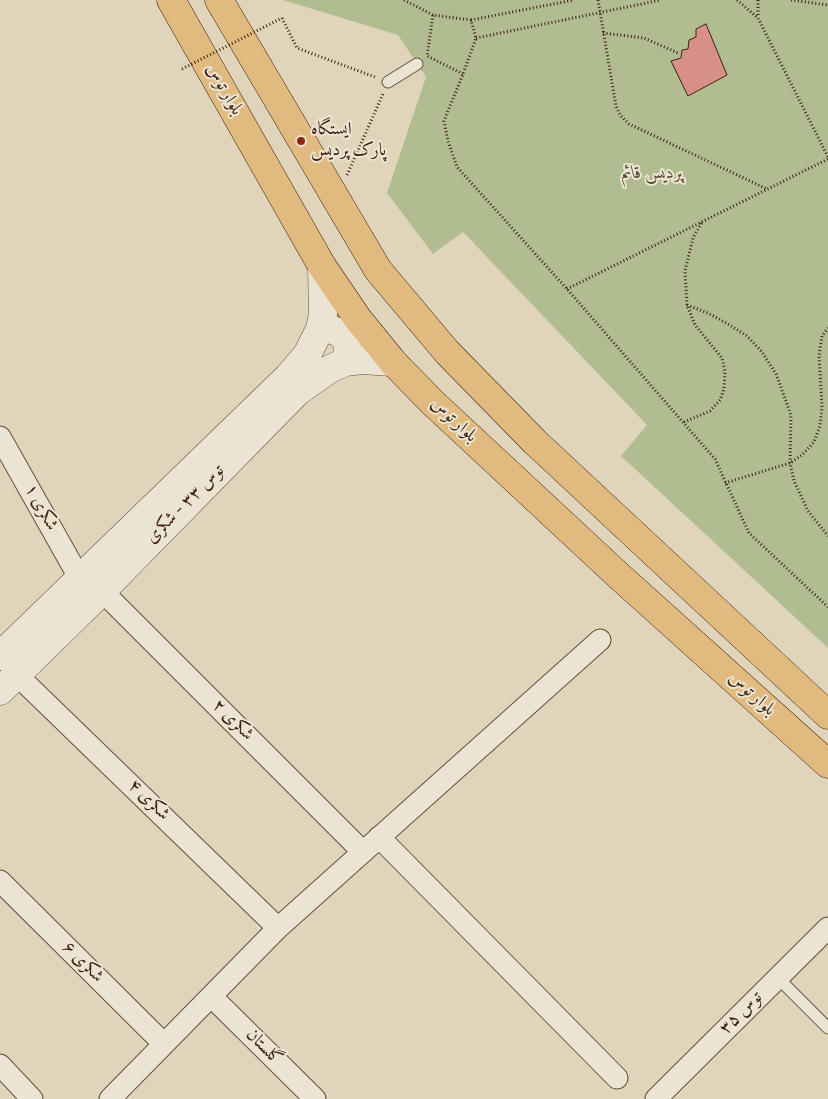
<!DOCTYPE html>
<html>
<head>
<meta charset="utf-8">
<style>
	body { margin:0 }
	canvas { display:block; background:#e0d5bb }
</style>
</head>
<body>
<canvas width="828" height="1099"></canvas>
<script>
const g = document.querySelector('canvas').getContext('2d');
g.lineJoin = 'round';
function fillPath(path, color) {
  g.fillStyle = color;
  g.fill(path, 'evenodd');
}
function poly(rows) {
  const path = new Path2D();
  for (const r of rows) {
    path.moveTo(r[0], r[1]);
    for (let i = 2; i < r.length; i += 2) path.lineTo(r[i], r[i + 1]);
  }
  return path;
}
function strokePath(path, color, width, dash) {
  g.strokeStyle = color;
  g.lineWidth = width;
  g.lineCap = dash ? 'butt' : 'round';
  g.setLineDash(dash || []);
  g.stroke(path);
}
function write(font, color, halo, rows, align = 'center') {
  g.font = font + ' Vollkorn,Amiri,serif';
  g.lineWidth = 4;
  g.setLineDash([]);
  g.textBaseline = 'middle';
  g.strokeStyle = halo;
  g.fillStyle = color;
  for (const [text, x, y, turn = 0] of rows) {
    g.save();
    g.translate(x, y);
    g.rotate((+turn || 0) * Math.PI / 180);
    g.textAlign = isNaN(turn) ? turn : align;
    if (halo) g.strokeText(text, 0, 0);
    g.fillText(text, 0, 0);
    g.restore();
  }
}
fillPath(poly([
	[283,0,828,0,828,648,621,456,647,425,463,232,433,254,387,193,426,77,398,35]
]), '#b1bd91');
const building = poly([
	[706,24,727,75,688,96,671,61,681,58,682,50,688,49,689,40,696,37,696,29,706,24]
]);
fillPath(building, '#d79087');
strokePath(building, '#3e220e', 1);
const service = poly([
	[388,82,417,64],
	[778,978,828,1028]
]);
const minor = poly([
	[0,437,80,579],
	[102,591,363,852],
	[17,675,278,928],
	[379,837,617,1078],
	[0,881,164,1044],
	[212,997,315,1099],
	[0,1065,32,1099],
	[110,1099,278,928,600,640],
	[656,1099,828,928]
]);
const tertiary = poly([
	[320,329,330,329,340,333,347,341,348,352,345,362],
	[0,656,288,377,307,355,320,329,323,314,322,266],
	[0,691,102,591,297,392,328,370,345,362,362,360,393,362]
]);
const primary = poly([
	[171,0,322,266,358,319,393,362,432,402,619,576,828,764],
	[219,0,378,270,447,352,535,442,828,715]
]);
strokePath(service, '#664f39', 13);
strokePath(minor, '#664f39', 23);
strokePath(tertiary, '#664f39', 29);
strokePath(primary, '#3e220e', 29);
strokePath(poly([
	[404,0,433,15],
	[598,0,616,106,620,115,629,124,767,189],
	[737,0,758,18,828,157],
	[758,0,758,17],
	[791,0,828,5],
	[282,18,297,48,375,77],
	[471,20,574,0],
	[603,33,644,38,678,53],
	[476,38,661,0],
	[463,74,427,56,433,15,471,20,476,38,463,74,444,121,448,141,457,167,567,289,715,459,749,533,828,607],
	[347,175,383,94],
	[567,289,828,159],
	[687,305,708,313,728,324,747,336,762,352,776,374,791,415,790,463,794,481,808,511,828,536],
	[684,422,710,411,720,400,724,389,725,371,722,358,695,325,687,305,685,271,693,238,702,222],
	[725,483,790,463,802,455,814,442,820,426,822,407,819,356,822,336,828,328]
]), '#3e220e', 3, [1, 2.5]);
strokePath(service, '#ebe4d3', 11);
strokePath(minor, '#ebe4d3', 21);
strokePath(tertiary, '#ebe4d3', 28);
strokePath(primary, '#e0ba7e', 28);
strokePath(poly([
	[182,69,282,18]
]), '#3e220e', 3, [1, 2.5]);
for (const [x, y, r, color] of [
	[301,141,5,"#8f2418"]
]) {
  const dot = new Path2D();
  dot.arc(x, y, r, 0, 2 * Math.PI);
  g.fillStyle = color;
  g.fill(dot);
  strokePath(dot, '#ebe4d3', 2);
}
write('18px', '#3e220e', '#ebe4d3', [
	["بلوار توس",223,90,60],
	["بلوار توس",453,421,43],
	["توس ۳۳ - شکری",186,505,-45],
	["شکری ۱",40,508,61],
	["بلوار توس",751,695,42],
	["شکری ۲",232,721,45],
	["شکری ۴",148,801,44],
	["شکری ۶",82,963,45],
	["توس ۳۵",742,1014,-45],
	["گلستان",263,1048,45]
]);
write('18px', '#3e220e', '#ebe4d3', [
	["ایستگاه",311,131],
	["پارک پردیس",311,152]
], 'left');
write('italic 18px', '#5b492f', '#ebe4d3', [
	["پردیس قائم",652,175]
]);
</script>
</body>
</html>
